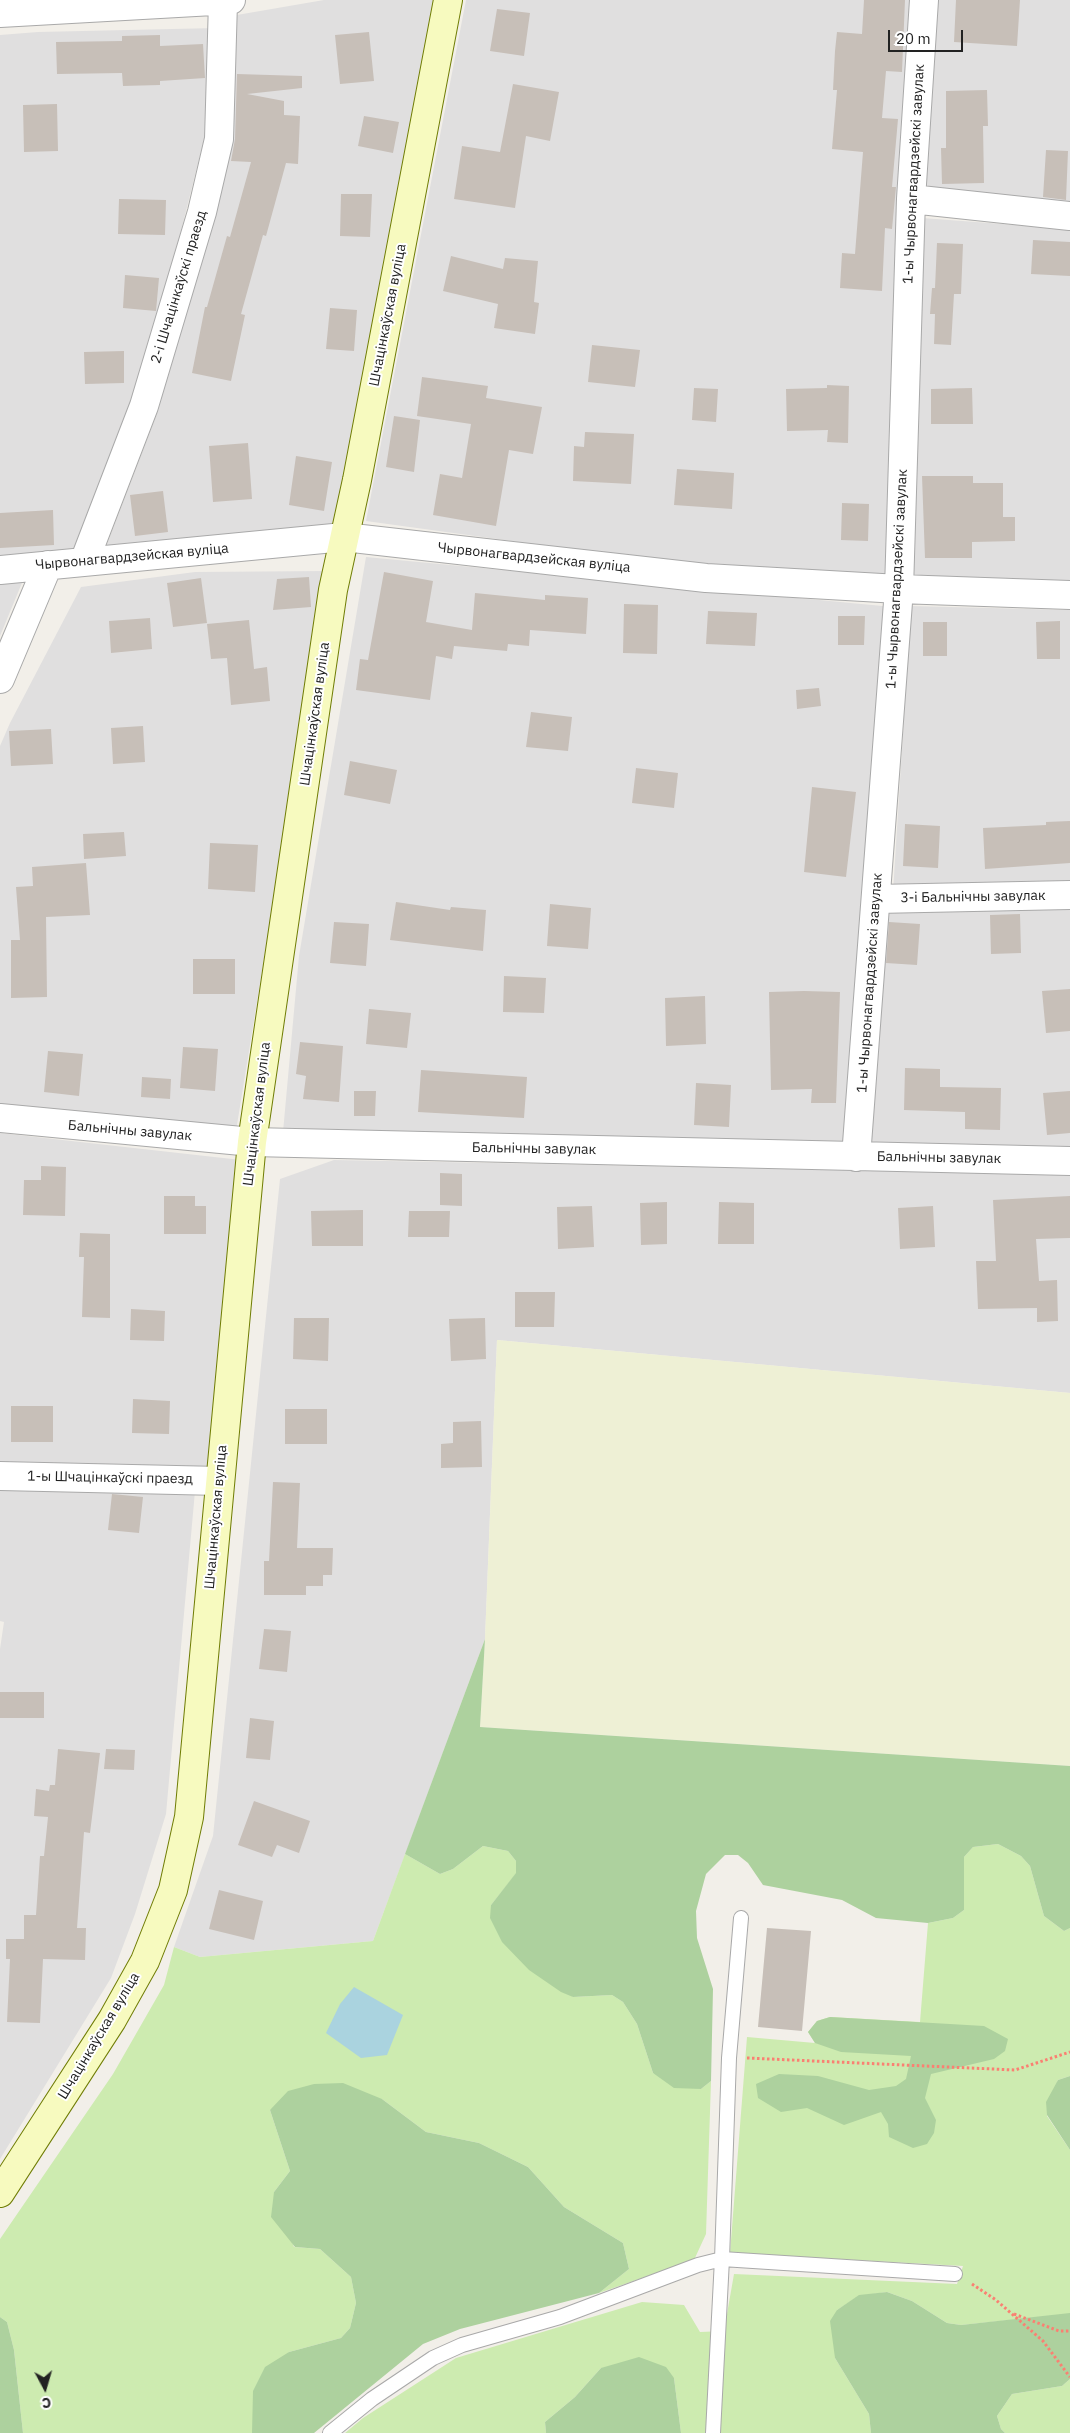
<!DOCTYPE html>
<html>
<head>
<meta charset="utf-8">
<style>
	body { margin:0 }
	#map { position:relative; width:1070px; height:2433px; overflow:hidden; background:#f2efe9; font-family:"IBM Plex Sans",sans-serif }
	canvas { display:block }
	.north { position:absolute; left:20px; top:2363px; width:50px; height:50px; -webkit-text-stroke:4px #fff; paint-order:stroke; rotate:174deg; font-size:14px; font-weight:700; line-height:20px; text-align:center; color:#222 }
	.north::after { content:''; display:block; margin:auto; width:18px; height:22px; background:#222; clip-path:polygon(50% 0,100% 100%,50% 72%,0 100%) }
	.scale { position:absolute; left:888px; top:30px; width:75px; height:22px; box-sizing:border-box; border:2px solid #222; border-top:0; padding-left:6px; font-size:15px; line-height:18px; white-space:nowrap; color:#222; -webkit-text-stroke:4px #fff; paint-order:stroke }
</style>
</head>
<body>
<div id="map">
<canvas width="1070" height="2433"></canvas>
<div class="north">С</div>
<div class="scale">20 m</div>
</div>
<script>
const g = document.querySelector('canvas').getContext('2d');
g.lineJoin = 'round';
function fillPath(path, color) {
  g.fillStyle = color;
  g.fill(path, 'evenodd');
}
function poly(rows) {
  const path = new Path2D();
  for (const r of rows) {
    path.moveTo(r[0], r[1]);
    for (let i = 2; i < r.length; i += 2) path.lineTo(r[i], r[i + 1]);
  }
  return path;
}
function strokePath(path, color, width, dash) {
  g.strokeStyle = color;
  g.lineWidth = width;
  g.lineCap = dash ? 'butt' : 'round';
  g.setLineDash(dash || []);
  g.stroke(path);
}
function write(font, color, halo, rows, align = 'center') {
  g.font = font + ' "IBM Plex Sans",sans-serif';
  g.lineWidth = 4;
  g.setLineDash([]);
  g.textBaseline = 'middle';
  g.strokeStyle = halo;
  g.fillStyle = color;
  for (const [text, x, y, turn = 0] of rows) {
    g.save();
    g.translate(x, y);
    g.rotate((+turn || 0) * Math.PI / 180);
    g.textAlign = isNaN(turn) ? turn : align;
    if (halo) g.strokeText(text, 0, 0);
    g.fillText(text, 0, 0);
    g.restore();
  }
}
fillPath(poly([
	[324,0,440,0,336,528,104,552,158,411,225,157,231,16],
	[466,0,914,0,886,578,708,568,366,521],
	[937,0,1070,0,1070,208,924,195],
	[217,28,205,135,138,403,74,552,0,559,0,35,38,32],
	[922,218,1070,229,1070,584,906,579],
	[366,557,893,607,847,1147,283,1132,299,956],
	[327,571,236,1131,0,1109,0,746,10,723,81,587,195,572],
	[24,578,0,636,0,582],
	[911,606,1070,610,1070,888,893,892],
	[1070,906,1070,1152,868,1149,880,911],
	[0,1133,241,1160,207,1471,0,1466],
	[334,1160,1070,1174,1070,1393,497,1340,485,1639,373,1941,200,1957,174,1947,213,1836,280,1179],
	[0,1490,195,1491,166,1814,135,1914,111,1978,0,2159,0,1649,4,1622,0,1621]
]), '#e0dfdf');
fillPath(poly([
	[497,1340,1070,1393,1070,1766,480,1727,485,1639]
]), '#eef0d5');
fillPath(poly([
	[998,1844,1021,1856,1030,1866,1044,1916,1064,1931,1070,1928,1070,2076,1058,2080,1047,2116,1070,2150,1070,2314,961,2325,947,2323,912,2301,887,2292,859,2296,837,2310,835,2358,869,2414,871,2433,681,2433,674,2378,601,2368,575,2397,545,2422,546,2433,345,2433,363,2418,456,2358,642,2302,684,2305,700,2332,724,2331,734,2274,957,2284,963,2266,730,2253,747,2037,815,2043,808,2032,817,2021,830,2017,920,2022,928,1923,953,1918,964,1910,964,1857,973,1847],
	[483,1846,508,1851,516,1861,516,1874,491,1905,573,1997,612,1995,623,2002,637,2024,653,2073,701,2089,711,2081,706,2234,694,2260,599,2293,629,2269,623,2243,564,2207,528,2167,479,2143,426,2132,382,2099,270,2110,290,2171,274,2192,294,2247,320,2249,351,2277,356,2303,350,2328,341,2338,289,2352,252,2433,23,2433,14,2350,7,2322,0,2317,0,2239,113,2074,164,1985,174,1947,200,1957,373,1941,405,1854,440,1874,453,1869],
	[1070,2379,1070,2433,1005,2433,1001,2429,997,2416,1012,2394,1062,2386]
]), '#cdebb0');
fillPath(poly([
	[485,1639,480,1727,1070,1766,1070,1928,1064,1931,1044,1916,1030,1866,1021,1856,998,1844,973,1847,964,1857,964,1910,953,1918,928,1923,876,1918,842,1900,763,1885,748,1863,738,1855,725,1855,706,1874,696,1911,697,1938,713,1989,711,2081,701,2089,674,2088,653,2073,637,2024,623,2002,612,1995,573,1997,561,1992,529,1970,502,1942,490,1918,491,1905,516,1873,516,1861,508,1851,483,1846,453,1869,440,1874,405,1854],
	[830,2017,984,2026,1008,2039,1005,2051,994,2059,931,2074,925,2098,936,2120,934,2133,927,2144,913,2148,889,2137,888,2124,881,2112,844,2125,807,2108,781,2112,758,2098,756,2084,779,2074,818,2076,869,2090,896,2086,906,2079,911,2056,841,2052,815,2043,808,2032,817,2021],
	[1070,2076,1070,2150,1047,2115,1046,2102,1058,2080],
	[343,2083,382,2099,426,2132,479,2143,528,2167,564,2207,623,2243,629,2269,599,2293,460,2329,423,2344,314,2433,252,2433,253,2391,265,2367,289,2352,341,2338,350,2328,356,2303,351,2277,320,2249,295,2247,271,2217,274,2192,290,2171,270,2110,288,2091,314,2084],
	[887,2292,912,2301,947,2323,961,2325,1070,2313,1070,2379,1062,2386,1012,2394,997,2416,1001,2429,1005,2433,871,2433,869,2414,835,2358,830,2321,837,2310,859,2295],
	[0,2317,7,2322,14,2350,23,2433,0,2433],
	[639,2357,666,2367,674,2378,681,2433,546,2433,545,2422,575,2397,601,2368]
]), '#add19e');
fillPath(poly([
	[354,1987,403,2015,387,2055,361,2058,326,2033,340,2004]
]), '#aad3df');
fillPath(poly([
	[864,0,905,0,902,72,886,71,882,118,898,119,892,187,896,187,892,229,885,228,882,291,840,288,842,253,855,254,863,152,832,149,837,90,833,90,835,51,837,32,862,34],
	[956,0,1020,0,1017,46,954,42],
	[497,9,530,13,524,56,490,51],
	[369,32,374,81,340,84,335,35],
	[160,35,160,46,203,44,205,78,160,81,160,85,123,86,122,73,57,74,56,42,122,41,122,36],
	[237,74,302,76,302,88,247,94,284,101,284,115,300,116,298,164,286,163,266,236,263,235,241,314,245,315,231,381,192,373,205,307,207,307,227,236,230,237,251,162,231,161,235,139],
	[513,84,559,92,550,141,526,136,515,208,454,199,462,146,500,152],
	[987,90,988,126,983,126,984,183,942,184,941,148,946,148,946,91],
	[57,104,58,151,24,152,23,105],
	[364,116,399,122,393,153,358,146],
	[1046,150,1068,151,1066,200,1043,197],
	[341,194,372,194,370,237,340,236],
	[119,199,166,200,165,235,118,234],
	[1033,240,1070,242,1070,276,1031,274],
	[937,243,963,244,961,294,954,294,951,345,934,344,935,314,930,314,932,288,935,288],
	[451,256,503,269,505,258,538,261,534,302,539,303,535,334,494,328,498,304,443,291],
	[125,275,159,278,156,311,123,308],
	[330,308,357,310,354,351,326,349],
	[592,345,640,350,635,387,588,382],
	[124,351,124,383,85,384,84,352],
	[422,377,488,386,486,398,542,407,533,454,509,450,496,526,433,515,440,474,462,478,471,424,417,416],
	[827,385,849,386,848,443,827,442,828,430,787,431,786,389,827,388],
	[694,388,718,389,716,422,692,420],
	[972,388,973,424,931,424,931,389],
	[394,416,420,420,414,472,386,467],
	[585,432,634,434,631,484,573,481,574,446,584,447],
	[248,443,252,499,213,502,209,446],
	[296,456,332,462,324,511,289,505],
	[677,469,734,473,732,509,674,505],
	[922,476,973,476,973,483,1003,483,1003,517,1015,517,1015,541,972,542,972,558,925,558],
	[163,491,168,532,135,536,130,495],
	[842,503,869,504,868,541,841,540],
	[53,510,54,545,0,548,0,513],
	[384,572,433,581,426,622,472,630,475,593,545,600,545,595,588,598,586,634,530,630,529,646,508,644,507,651,454,646,452,659,436,656,430,700,356,690,360,659,368,660],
	[309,577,311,607,273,610,277,579],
	[201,578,207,623,173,627,167,583],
	[624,604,658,605,657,654,623,653],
	[708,611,757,613,755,646,706,644],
	[838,616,865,616,864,645,838,645],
	[150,618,152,649,111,653,109,621],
	[249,620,254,669,267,667,270,701,231,705,227,658,211,659,207,624],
	[1060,621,1060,659,1037,659,1036,622],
	[923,622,947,622,947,656,923,656],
	[819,688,821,706,797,709,796,690],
	[531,712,572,717,568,751,526,747],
	[143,726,145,762,113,764,111,728],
	[51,729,53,764,11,766,9,731],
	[350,761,397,770,390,804,344,795],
	[636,768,678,773,674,808,632,803],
	[812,787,856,792,846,877,804,872],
	[1070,821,1070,863,985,869,983,828,1046,825,1046,822],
	[905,824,940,826,938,868,903,866],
	[124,832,126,856,84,859,83,834],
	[210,843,258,845,255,892,208,889],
	[86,863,90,915,46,917,47,997,11,998,11,940,20,940,16,887,33,886,32,867],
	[396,902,450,910,451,907,486,910,483,951,390,940],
	[550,904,591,908,588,949,547,946],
	[1020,914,1021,953,991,954,990,915],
	[334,922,369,924,366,966,330,963],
	[889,922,920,924,917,965,886,963],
	[193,959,235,959,235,994,193,994],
	[504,976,546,978,544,1013,503,1012],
	[1070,989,1070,1031,1046,1033,1042,991],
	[804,991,840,992,836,1103,811,1103,812,1089,771,1090,769,992],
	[705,996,706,1044,666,1046,665,998],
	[369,1009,411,1013,407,1048,366,1044],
	[300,1042,343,1046,339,1102,303,1099,306,1076,296,1074],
	[183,1047,218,1049,215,1091,180,1088],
	[48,1051,83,1054,79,1096,44,1092],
	[905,1068,940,1069,940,1087,1001,1088,1000,1130,965,1129,965,1112,904,1110],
	[421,1070,527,1077,524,1118,418,1112],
	[142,1077,171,1079,170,1099,141,1097],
	[696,1083,731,1085,729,1127,694,1125],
	[354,1091,376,1091,375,1116,354,1116],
	[1070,1091,1070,1133,1047,1135,1043,1093],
	[41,1166,66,1167,65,1216,23,1215,24,1180,41,1180],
	[440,1173,462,1174,462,1206,440,1205],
	[164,1196,195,1196,195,1206,206,1206,206,1234,164,1234],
	[1070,1196,1070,1238,1036,1239,1039,1281,1057,1280,1058,1321,1037,1322,1037,1308,978,1309,976,1261,996,1261,993,1200],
	[667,1202,667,1244,641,1245,640,1203],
	[719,1202,754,1203,754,1244,718,1244],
	[592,1206,594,1247,558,1249,557,1207],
	[933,1206,935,1247,900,1249,898,1208],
	[363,1210,363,1246,312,1246,311,1211],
	[409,1211,450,1211,449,1237,408,1237],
	[80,1233,110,1234,110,1318,82,1317,84,1257,79,1257],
	[515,1292,555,1292,554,1327,515,1327],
	[131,1309,165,1311,164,1341,130,1340],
	[294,1318,329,1318,328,1361,293,1359],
	[485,1318,486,1359,451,1361,449,1319],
	[133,1399,170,1401,169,1434,132,1433],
	[11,1406,53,1406,53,1442,11,1442],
	[285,1409,327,1409,327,1444,285,1444],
	[481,1421,482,1467,441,1468,441,1444,453,1443,453,1422],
	[273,1482,300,1483,297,1548,333,1548,332,1575,323,1575,323,1586,306,1586,306,1595,264,1595,264,1561,269,1561],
	[112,1494,143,1497,139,1533,108,1530],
	[264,1629,291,1631,287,1672,259,1669],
	[0,1692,44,1692,44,1718,0,1718],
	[250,1718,274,1721,270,1760,246,1758],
	[58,1749,100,1753,90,1833,84,1832,77,1928,86,1928,85,1960,43,1959,40,2023,7,2022,10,1959,6,1959,6,1939,24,1939,24,1915,36,1915,40,1856,44,1856,48,1817,34,1816,36,1789,49,1791,50,1785,55,1785],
	[106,1749,135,1750,134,1770,104,1769],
	[254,1801,310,1821,299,1853,277,1845,272,1857,238,1845],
	[219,1890,263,1901,254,1940,209,1929],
	[767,1928,811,1931,802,2031,758,2027]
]), '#c7bfb8');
const lane = poly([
	[330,2433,372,2399,433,2358,462,2345,560,2317,698,2265,722,2259,729,2058,741,1918],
	[713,2433,722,2259,955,2274]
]);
const street = poly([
	[0,13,231,0],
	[911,199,1070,216],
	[84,562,144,406,202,212,219,139,223,2],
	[0,570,344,537,706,578,899,589,1070,595],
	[0,679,48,565],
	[876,899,1070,895],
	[0,1118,252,1142,1070,1161],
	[856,1157,899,589,911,199,924,0],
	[0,1476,220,1481]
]);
const secondary = poly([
	[0,2193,112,2020,145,1961,173,1890,189,1817,252,1142,333,590,357,480,448,0]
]);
strokePath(lane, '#a9a9a9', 16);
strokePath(street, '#a9a9a9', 30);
strokePath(secondary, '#707d05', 30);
strokePath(poly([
	[747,2058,1015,2070,1070,2052],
	[972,2284,996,2300,1043,2341,1070,2377],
	[1014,2314,1059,2331,1070,2331]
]), '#fa8072', 3, [2.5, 2.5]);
strokePath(lane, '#fff', 14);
strokePath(street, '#fff', 28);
strokePath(secondary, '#f7fabf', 28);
write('14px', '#222', '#fff', [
	["1-ы Чырвонагвардзейскі завулак",914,174,-87],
	["2-і Шчацінкаўскі праезд",179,287,-73],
	["Шчацінкаўская вуліца",388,315,-79],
	["Чырвонагвардзейская вуліца",132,557,-5],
	["Чырвонагвардзейская вуліца",534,558,6],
	["1-ы Чырвонагвардзейскі завулак",897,579,-87],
	["Шчацінкаўская вуліца",315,714,-82],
	["3-і Бальнічны завулак",973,897,-1],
	["1-ы Чырвонагвардзейскі завулак",870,983,-86],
	["Шчацінкаўская вуліца",257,1114,-83],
	["Бальнічны завулак",130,1131,5],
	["Бальнічны завулак",534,1149,1],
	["Бальнічны завулак",939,1158,1],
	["1-ы Шчацінкаўскі праезд",110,1478,1],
	["Шчацінкаўская вуліца",216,1517,-85],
	["Шчацінкаўская вуліца",99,2036,-59]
]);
</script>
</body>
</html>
